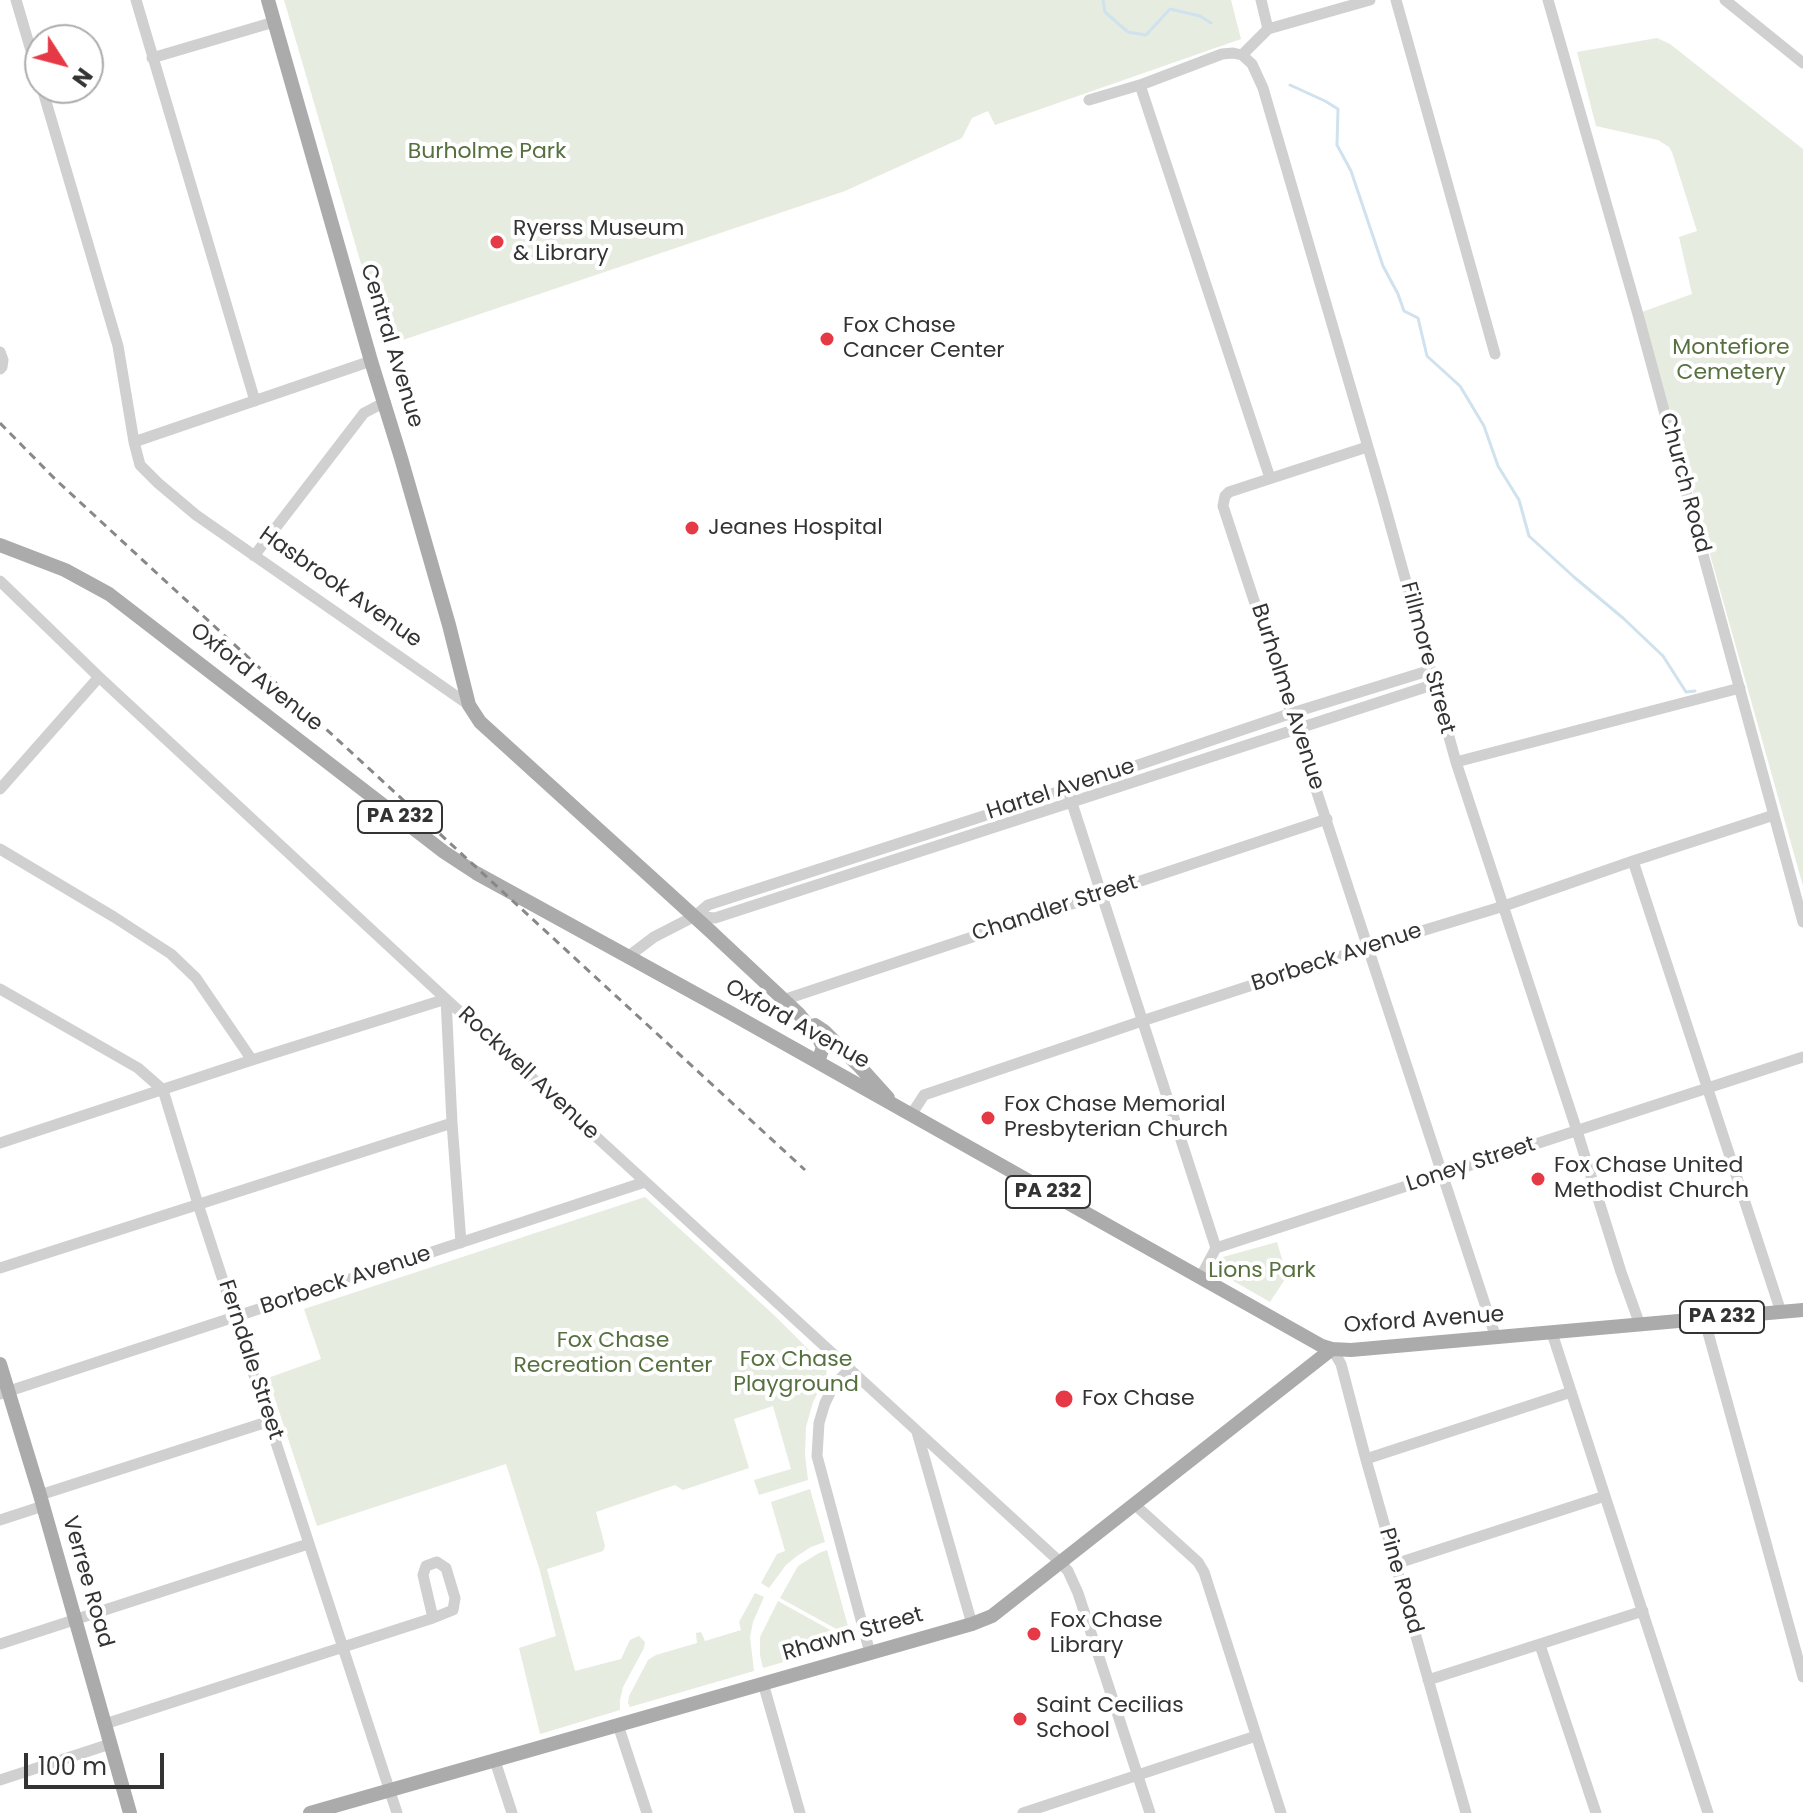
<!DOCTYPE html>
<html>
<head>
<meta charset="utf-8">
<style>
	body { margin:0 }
	#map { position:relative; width:1803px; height:1813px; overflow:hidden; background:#fff; font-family:Poppins,sans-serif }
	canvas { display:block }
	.north { position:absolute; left:24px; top:24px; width:80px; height:80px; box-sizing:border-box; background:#fff; border:2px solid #adadad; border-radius:50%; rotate:126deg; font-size:22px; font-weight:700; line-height:32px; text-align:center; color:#333 }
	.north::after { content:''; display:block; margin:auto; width:28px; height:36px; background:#e63946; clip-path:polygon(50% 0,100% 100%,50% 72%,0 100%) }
	.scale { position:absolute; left:24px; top:1753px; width:140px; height:36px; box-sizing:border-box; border:4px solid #333; border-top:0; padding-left:10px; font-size:24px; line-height:28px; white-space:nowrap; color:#333; -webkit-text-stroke:6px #fff; paint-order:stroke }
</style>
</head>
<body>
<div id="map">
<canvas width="1803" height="1813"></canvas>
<div class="north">N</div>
<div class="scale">100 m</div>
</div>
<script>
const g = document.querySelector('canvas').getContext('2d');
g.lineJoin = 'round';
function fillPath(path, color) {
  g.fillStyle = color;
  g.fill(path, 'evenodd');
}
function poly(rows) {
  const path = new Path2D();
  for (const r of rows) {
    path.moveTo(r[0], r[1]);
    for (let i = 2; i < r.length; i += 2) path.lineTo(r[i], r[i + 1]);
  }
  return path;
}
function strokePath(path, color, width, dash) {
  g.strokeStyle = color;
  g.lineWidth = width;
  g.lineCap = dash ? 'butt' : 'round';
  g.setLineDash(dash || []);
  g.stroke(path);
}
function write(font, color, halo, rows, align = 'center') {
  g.font = font + ' Poppins,sans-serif';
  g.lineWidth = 8;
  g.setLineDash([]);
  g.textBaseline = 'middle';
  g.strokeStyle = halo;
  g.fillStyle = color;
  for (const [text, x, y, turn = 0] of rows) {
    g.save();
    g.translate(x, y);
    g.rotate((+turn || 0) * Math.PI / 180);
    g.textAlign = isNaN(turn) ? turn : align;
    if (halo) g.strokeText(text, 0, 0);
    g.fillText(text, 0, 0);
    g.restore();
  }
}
fillPath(poly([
	[284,0,1231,0,1241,39,995,125,988,111,972,118,962,138,845,191,385,346],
	[1657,38,1670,44,1803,149,1803,886,1642,312,1692,294,1679,237,1697,231,1672,152,1669,147,1658,140,1596,126,1577,52],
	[645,1197,775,1316,827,1368,826,1376,813,1402,806,1427,805,1455,808,1480,759,1495,754,1480,791,1469,773,1406,734,1419,749,1468,683,1490,675,1485,596,1512,605,1546,603,1551,547,1569,575,1671,621,1659,630,1640,634,1638,639,1636,645,1642,644,1648,623,1687,620,1700,620,1710,540,1734,519,1648,556,1636,540,1571,506,1464,317,1526,268,1378,321,1359,304,1309],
	[1277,1242,1287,1276,1270,1302,1216,1271,1223,1257],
	[810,1489,825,1542,811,1547,797,1556,786,1565,769,1588,761,1583,777,1554,785,1551,771,1502],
	[827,1550,851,1637,780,1598,798,1566,819,1553],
	[755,1593,764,1597,753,1622,750,1637,754,1671,630,1707,628,1703,629,1696,648,1660,656,1655,697,1643,696,1633,701,1632,705,1641,741,1630,739,1622],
	[778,1601,848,1640,849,1643,763,1668,760,1655,760,1637]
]), '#e6ecdf');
strokePath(poly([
	[1103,0,1105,12,1128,32,1146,35,1170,9,1200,16,1211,23],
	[1290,85,1325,101,1338,109,1337,145,1351,171,1383,266,1398,294,1404,311,1418,318,1427,356,1460,386,1484,426,1498,466,1519,500,1529,536,1574,577,1623,618,1663,656,1686,692,1695,691]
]), '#cfe2ee', 3);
strokePath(poly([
	[16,0,40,81],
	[136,0,255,401],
	[1261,0,1268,29,1242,55,1252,64,1263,88,1382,495,1456,762,1577,1131,1621,1272,1640,1325],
	[1396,0,1495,354],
	[1548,0,1637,311,1803,922],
	[1725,0,1803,63],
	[1268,29,1370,0],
	[152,58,274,22],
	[1140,85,1270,478],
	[42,88,118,346,134,442,140,465,158,483,196,515,469,705],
	[1089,100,1143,84,1222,54,1233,53,1242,55],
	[0,352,3,360,2,367,0,369],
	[134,442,371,361],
	[1367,447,1229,492,1225,496,1223,506,1496,1338],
	[254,556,364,413,385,402],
	[0,581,99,677,446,999,1060,1562,1068,1571,1078,1593,1150,1813],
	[1456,762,1740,688],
	[0,789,99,677],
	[1070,797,1216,1248],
	[0,849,114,917,171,954,196,978,252,1060],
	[1633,861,1781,1312],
	[695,916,715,918,1435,684],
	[629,956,654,937,695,916,708,905,1067,789,1292,713,1431,670],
	[0,989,138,1068,163,1090,198,1204,397,1813],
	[783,1000,1327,819],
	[911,1115,924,1095,1142,1021,1369,947,1504,906,1633,861,1774,815],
	[0,1143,252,1060,446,999,452,1123,461,1243],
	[0,1268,452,1123],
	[1200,1278,1216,1248,1803,1057],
	[1704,1318,1803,1677],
	[1552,1333,1708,1813],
	[1332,1349,1341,1364,1365,1456,1466,1813],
	[850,1369,834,1385,825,1403,819,1423,817,1456,870,1653],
	[0,1394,645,1182],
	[917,1432,972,1624],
	[1366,1459,1571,1392],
	[40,1495,270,1421],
	[1134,1504,1198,1562,1204,1572,1281,1813],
	[0,1520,43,1506],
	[1395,1564,1605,1496],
	[0,1644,308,1544],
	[1540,1645,1596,1813],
	[1428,1680,1643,1611],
	[763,1683,800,1813],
	[105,1724,433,1618,453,1610,455,1598,446,1568,437,1562,426,1566,423,1575,433,1618],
	[618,1725,647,1813],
	[495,1761,512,1813],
	[0,1780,110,1744],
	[1023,1813,1256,1736]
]), '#d0d0d0', 11);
strokePath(poly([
	[268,0,371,361,401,458,449,625,469,705,480,722,708,929,799,1014,819,1039,823,1047,818,1062],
	[0,545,65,570,109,594,444,852,476,873,727,1011,1322,1346,1332,1349,1351,1350,1803,1310],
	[815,1025,824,1031,861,1068,888,1098],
	[0,1364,40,1495,130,1813],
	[310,1813,972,1624,992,1616,1332,1349]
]), '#ababab', 14);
strokePath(poly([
	[0,423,55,479,175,590,805,1170]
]), '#888', 3, [8, 6]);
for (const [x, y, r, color] of [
	[497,242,8,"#e63946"],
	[827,339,8,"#e63946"],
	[692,528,8,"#e63946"],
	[988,1118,8,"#e63946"],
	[1538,1179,8,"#e63946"],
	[1064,1399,10,"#e63946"],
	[1034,1634,8,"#e63946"],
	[1020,1719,8,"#e63946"]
]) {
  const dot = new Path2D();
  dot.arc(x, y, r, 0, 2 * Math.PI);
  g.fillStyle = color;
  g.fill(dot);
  strokePath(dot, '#fff', 3);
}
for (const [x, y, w] of [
	[400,817,84],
	[1048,1192,84],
	[1722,1317,84]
]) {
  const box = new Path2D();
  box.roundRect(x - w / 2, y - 16, w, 32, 6);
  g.fillStyle = '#fff';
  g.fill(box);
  strokePath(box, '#333', 2);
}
write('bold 20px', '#333', null, [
	["PA 232",400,817],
	["PA 232",1048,1192],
	["PA 232",1722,1317]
]);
write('22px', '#56703f', '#fff', [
	["Burholme Park",487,152],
	["Montefiore",1731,348],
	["Cemetery",1731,373],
	["Lions Park",1262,1271],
	["Fox Chase",613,1341],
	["Recreation Center",613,1366],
	["Fox Chase",796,1360],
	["Playground",796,1385]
]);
write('22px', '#333', '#fff', [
	["Ryerss Museum",513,229],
	["& Library",513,254],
	["Fox Chase",843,326],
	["Cancer Center",843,351],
	["Jeanes Hospital",708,528],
	["Fox Chase Memorial",1004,1105],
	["Presbyterian Church",1004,1130],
	["Fox Chase United",1554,1166],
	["Methodist Church",1554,1191],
	["Fox Chase",1082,1399],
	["Fox Chase",1050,1621],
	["Library",1050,1646],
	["Saint Cecilias",1036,1706],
	["School",1036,1731]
], 'left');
write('22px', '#333', '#fff', [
	["Central Avenue",391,346,73],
	["Church Road",1684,483,75],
	["Hasbrook Avenue",340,588,35],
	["Fillmore Street",1427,658,75],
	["Oxford Avenue",256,678,38],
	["Burholme Avenue",1287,697,72],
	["Hartel Avenue",1061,790,-18],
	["Chandler Street",1055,909,-18],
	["Borbeck Avenue",1337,958,-18],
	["Oxford Avenue",797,1025,29],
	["Rockwell Avenue",528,1074,43],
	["Loney Street",1471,1165,-18],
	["Borbeck Avenue",346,1281,-18],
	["Oxford Avenue",1424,1321,-4],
	["Ferndale Street",250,1360,72],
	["Pine Road",1400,1581,74],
	["Verree Road",87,1582,74],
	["Rhawn Street",853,1635,-16]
]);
</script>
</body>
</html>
